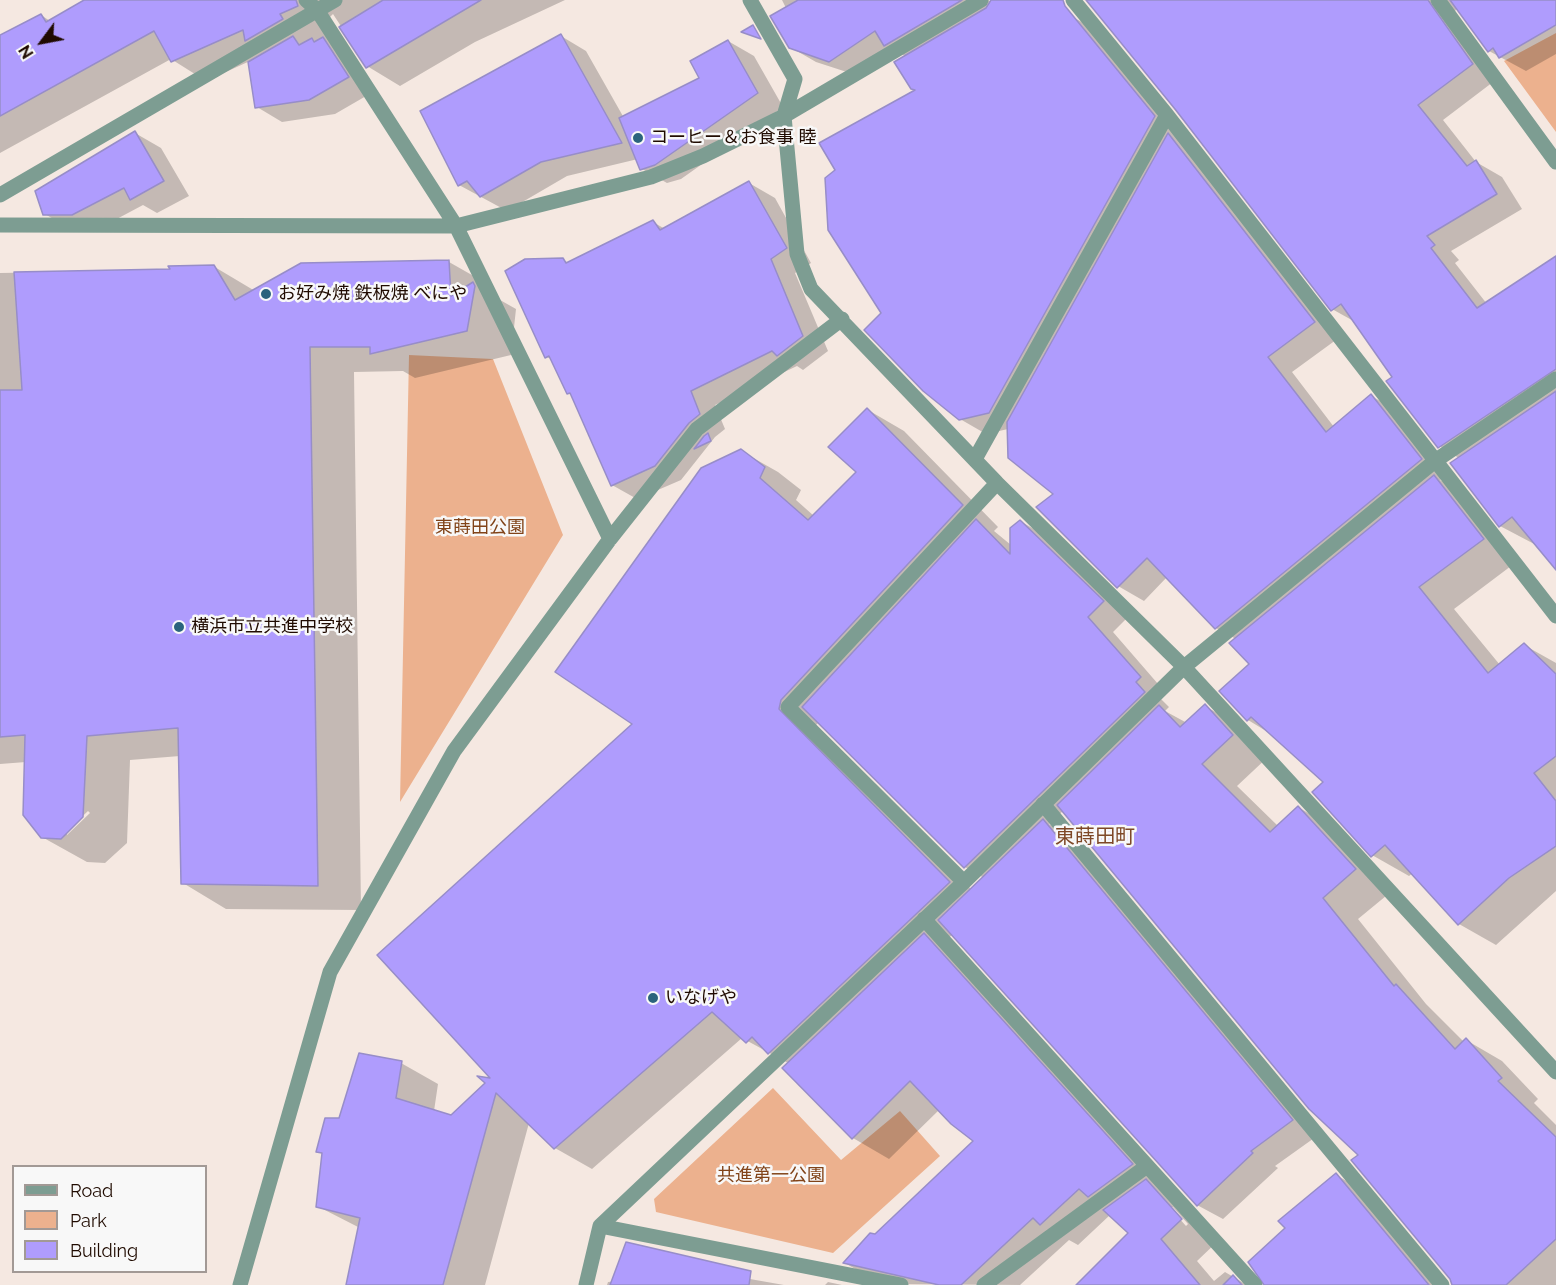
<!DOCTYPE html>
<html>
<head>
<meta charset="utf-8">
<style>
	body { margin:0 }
	#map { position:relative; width:1556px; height:1285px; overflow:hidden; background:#f5e8e1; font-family:Raleway,sans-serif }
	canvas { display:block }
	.legend { position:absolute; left:12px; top:1165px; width:195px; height:108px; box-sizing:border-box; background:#f8f8f8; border:2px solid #a29995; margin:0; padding:8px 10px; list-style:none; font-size:18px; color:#200b01 }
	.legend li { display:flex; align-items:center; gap:12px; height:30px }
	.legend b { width:30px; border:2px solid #a29995 }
	.north { position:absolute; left:12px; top:12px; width:60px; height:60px; -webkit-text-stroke:4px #f8f8f8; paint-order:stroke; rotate:238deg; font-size:16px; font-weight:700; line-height:24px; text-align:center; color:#200b01 }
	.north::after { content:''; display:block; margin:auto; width:21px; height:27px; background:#200b01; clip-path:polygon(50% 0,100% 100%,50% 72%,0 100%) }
</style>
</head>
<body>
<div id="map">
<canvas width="1556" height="1285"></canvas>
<ul class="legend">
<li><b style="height:8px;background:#7d9d92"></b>Road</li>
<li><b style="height:16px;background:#ecb18e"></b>Park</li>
<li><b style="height:16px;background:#af9cfd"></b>Building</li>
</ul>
<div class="north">N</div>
</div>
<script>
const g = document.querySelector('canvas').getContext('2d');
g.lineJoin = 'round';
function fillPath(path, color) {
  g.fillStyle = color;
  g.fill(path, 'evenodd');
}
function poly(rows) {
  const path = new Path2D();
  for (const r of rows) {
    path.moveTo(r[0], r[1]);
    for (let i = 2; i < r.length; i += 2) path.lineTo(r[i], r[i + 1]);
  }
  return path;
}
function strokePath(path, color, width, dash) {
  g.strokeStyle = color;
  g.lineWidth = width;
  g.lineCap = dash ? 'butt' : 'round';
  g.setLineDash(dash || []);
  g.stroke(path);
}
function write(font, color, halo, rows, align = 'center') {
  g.font = font + ' Raleway,"Noto Sans JP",sans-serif';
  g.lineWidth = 5;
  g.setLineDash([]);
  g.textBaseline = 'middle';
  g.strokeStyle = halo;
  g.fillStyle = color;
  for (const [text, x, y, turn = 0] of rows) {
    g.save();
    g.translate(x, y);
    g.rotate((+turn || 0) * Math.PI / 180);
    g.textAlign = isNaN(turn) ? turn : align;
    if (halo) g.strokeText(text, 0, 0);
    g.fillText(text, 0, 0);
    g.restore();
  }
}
fillPath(poly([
	[1556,33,1556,132,1504,61],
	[409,355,493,359,563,535,400,802],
	[773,1088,841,1160,900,1111,940,1156,833,1253,656,1212,654,1199]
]), '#ecb18e');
fillPath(poly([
	[87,0,565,0,475,42,400,86,367,66,333,14,329,18,373,92,335,114,282,122,257,107,250,61,206,81,171,59,0,153,0,37,41,15,50,21],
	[782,0,988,0,993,3,992,0,1005,0,1071,16,1098,31,1340,337,1292,372,1334,427,1371,396,1397,410,1446,474,1440,480,1471,498,1519,560,1454,609,1500,665,1524,645,1556,663,1556,891,1496,945,1459,924,1413,873,1409,876,1372,855,1325,782,1271,734,1248,720,1222,691,1251,664,1236,639,1216,628,1167,577,1144,601,1118,586,1008,429,986,434,960,419,883,313,837,170,917,90,907,57,894,50,856,75,816,62,790,47,786,8],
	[1107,0,1556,0,1556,54,1526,71,1489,51,1457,7,1453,16,1497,79,1443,120,1476,162,1502,177,1522,209,1451,251,1459,260,1455,263,1487,304,1556,258,1556,567,1538,546,1500,526,1459,458,1439,446,1357,323,1332,309,1107,24],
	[561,36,586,51,624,118,701,78,728,41,754,56,783,107,681,179,667,183,642,169,638,159,567,176,507,211,459,185],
	[135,133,161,148,189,196,157,213,143,205,98,229,70,229,45,214],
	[749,183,775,198,811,263,795,273,828,351,803,370,797,366,715,405,725,429,715,437,681,480,637,499,612,485,574,397,568,393,553,360,547,357,563,260,569,263,653,222,665,229],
	[449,262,493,287,493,296,516,309,511,355,415,378,403,371,354,372,361,910,226,909,183,883,180,756,130,760,127,843,105,863,87,862,42,837,26,762,0,764,0,273,172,270,213,266,255,291],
	[88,811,90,813,67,835,67,831],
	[868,410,904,431,998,527,994,531,1011,545,1020,521,1046,536,1128,617,1113,632,1165,692,1160,698,1169,707,1165,711,1187,723,1205,706,1242,727,1269,756,1237,786,1278,826,1298,807,1335,829,1392,891,1358,919,1426,1004,1464,1042,1466,1040,1502,1061,1538,1099,1534,1103,1556,1125,1556,1285,1452,1285,1451,1278,1360,1155,1063,811,1049,824,1068,835,1317,1136,1275,1166,1278,1168,1223,1219,1197,1205,953,934,941,945,1218,1241,1197,1261,1214,1281,1225,1272,1247,1285,1076,1285,1130,1233,1110,1215,1078,1245,1069,1240,1020,1285,881,1284,845,1263,975,1141,939,1110,889,1159,853,1138,788,1063,742,1038,592,1169,555,1148,529,1123,485,1285,347,1285,360,1228,317,1206,324,1155,317,1151,340,1119,401,1063,438,1084,434,1111,451,1116,494,1080,741,451,778,472,801,490,796,500,814,516,858,472],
	[819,722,965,867,984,878,972,890,818,736,814,727],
	[1169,1207,1173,1207,1188,1224,1186,1226],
	[1336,1175,1373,1196,1447,1285,1265,1285,1287,1228],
	[716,1273,784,1285,607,1285,608,1282],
	[828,1282,842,1285,825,1285]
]), '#0003');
const building = poly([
	[84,0,296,0,298,6,280,14,283,19,245,41,243,30,171,62,154,31,0,116,0,35,41,14,46,22,84,0],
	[383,0,481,0,366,68,339,27,383,0],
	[798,0,962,0,884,46,875,31,829,62,789,48,770,16,798,0],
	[991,0,1063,0,1065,6,1155,116,989,413,959,420,923,391,864,330,881,313,828,230,825,178,835,170,819,143,915,90,911,89,894,62,986,8,991,0],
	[1086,0,1428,0,1473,64,1418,105,1467,166,1476,160,1497,194,1427,236,1435,245,1431,248,1477,308,1556,256,1556,369,1438,448,1386,381,1392,377,1341,304,1331,311,1175,109,1086,0],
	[1450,0,1556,0,1556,25,1499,58,1493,48,1488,52,1450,0],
	[753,25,761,39,741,32,753,25],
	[561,34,622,143,541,162,480,197,467,181,458,186,420,111,561,34],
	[293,36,299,45,312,38,314,42,323,37,349,77,309,100,255,108,248,62,293,36],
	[728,40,758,93,655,165,640,170,619,118,699,78,690,61,728,40],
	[135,131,164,181,130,200,124,188,72,215,43,215,35,191,135,131],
	[1168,133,1315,322,1268,357,1326,432,1371,394,1422,459,1215,629,1147,558,1117,588,1036,507,1053,494,1008,458,1007,422,1168,133],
	[749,181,787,248,771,259,803,336,777,356,772,351,691,391,700,414,689,423,655,466,611,486,570,393,567,394,549,356,545,358,505,271,525,259,563,258,566,263,653,220,660,230,749,181],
	[449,260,451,296,473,282,475,286,467,331,370,354,370,347,310,347,318,886,181,884,178,728,87,736,83,817,61,839,41,838,23,815,25,735,0,737,0,390,22,390,14,272,170,269,168,266,214,265,235,300,301,263,449,260],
	[1556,391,1556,570,1512,517,1499,527,1450,463,1556,391],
	[867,408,963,505,781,700,779,709,950,882,768,1054,752,1037,746,1043,712,1012,554,1149,496,1093,443,1285,346,1285,360,1218,316,1207,322,1153,316,1152,325,1118,339,1118,359,1053,402,1061,396,1098,451,1115,485,1083,477,1076,490,1078,377,955,632,724,555,672,701,468,741,449,765,467,760,478,808,520,856,472,828,447,867,408],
	[708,433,711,441,694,449,704,436,708,433],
	[1434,475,1484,539,1419,587,1488,673,1524,643,1556,674,1556,756,1534,773,1556,801,1556,846,1509,878,1458,925,1385,845,1371,857,1312,792,1323,782,1251,717,1247,721,1219,691,1249,664,1229,643,1434,475],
	[976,519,1010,554,1010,528,1020,520,1104,601,1088,617,1141,677,1136,682,1145,692,964,868,802,707,976,519],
	[1205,704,1233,735,1202,764,1270,832,1298,806,1356,869,1323,898,1394,986,1396,984,1455,1049,1466,1038,1502,1078,1498,1081,1556,1137,1556,1239,1506,1285,1452,1285,1450,1279,1351,1160,1358,1155,1309,1109,1057,805,1159,705,1180,727,1205,704],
	[1043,819,1293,1120,1251,1151,1253,1153,1197,1206,938,920,1043,819],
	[924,933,1133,1164,1088,1197,1079,1189,1040,1225,1033,1218,961,1285,939,1285,843,1263,870,1233,875,1234,973,1141,951,1124,910,1081,852,1139,782,1068,924,933],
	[1336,1173,1429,1285,1264,1285,1248,1262,1285,1228,1278,1221,1336,1173],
	[1146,1179,1182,1219,1161,1239,1200,1285,1076,1285,1128,1233,1103,1210,1146,1179],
	[626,1242,751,1271,749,1285,610,1285,626,1242],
	[1233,1275,1242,1285,1223,1285,1233,1275]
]);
fillPath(building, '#af9cfd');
strokePath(building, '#978dc8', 1.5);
strokePath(poly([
	[306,0,317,10,456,226,610,539],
	[750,0,795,79,784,116,797,254,811,289,997,483,1184,667,1556,1072],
	[1073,0,1167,115,1556,616],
	[1438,0,1556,162],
	[0,195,335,0],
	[0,225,456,226,651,177,703,156,784,116,981,0],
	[975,459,1167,115],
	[1043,804,1442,1285],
	[964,882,788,707,997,483],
	[924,919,1255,1285],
	[600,1226,901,1285],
	[240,1285,330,972,454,751,610,539,697,429,842,319],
	[586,1285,600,1226,964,882,1184,667,1435,461,1556,379],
	[984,1285,1147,1166]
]), '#7d9d92', 15);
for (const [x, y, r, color] of [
	[638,138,6,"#2b637d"],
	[266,294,6,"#2b637d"],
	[179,627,6,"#2b637d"],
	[653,998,6,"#2b637d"]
]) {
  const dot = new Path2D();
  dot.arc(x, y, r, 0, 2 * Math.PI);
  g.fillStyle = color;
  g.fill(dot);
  strokePath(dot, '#f8f8f8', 2);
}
write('18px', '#200b01', '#f8f8f8', [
	["コーヒー＆お食事 睦",650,138],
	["お好み焼 鉄板焼 べにや",278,294],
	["横浜市立共進中学校",191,627],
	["いなげや",665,998]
], 'left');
write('18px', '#814318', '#f8f8f8', [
	["東蒔田公園",480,528],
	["共進第一公園",771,1176]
]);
write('20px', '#7e4827', '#f8f8f8', [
	["東蒔田町",1095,837]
]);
</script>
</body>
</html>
